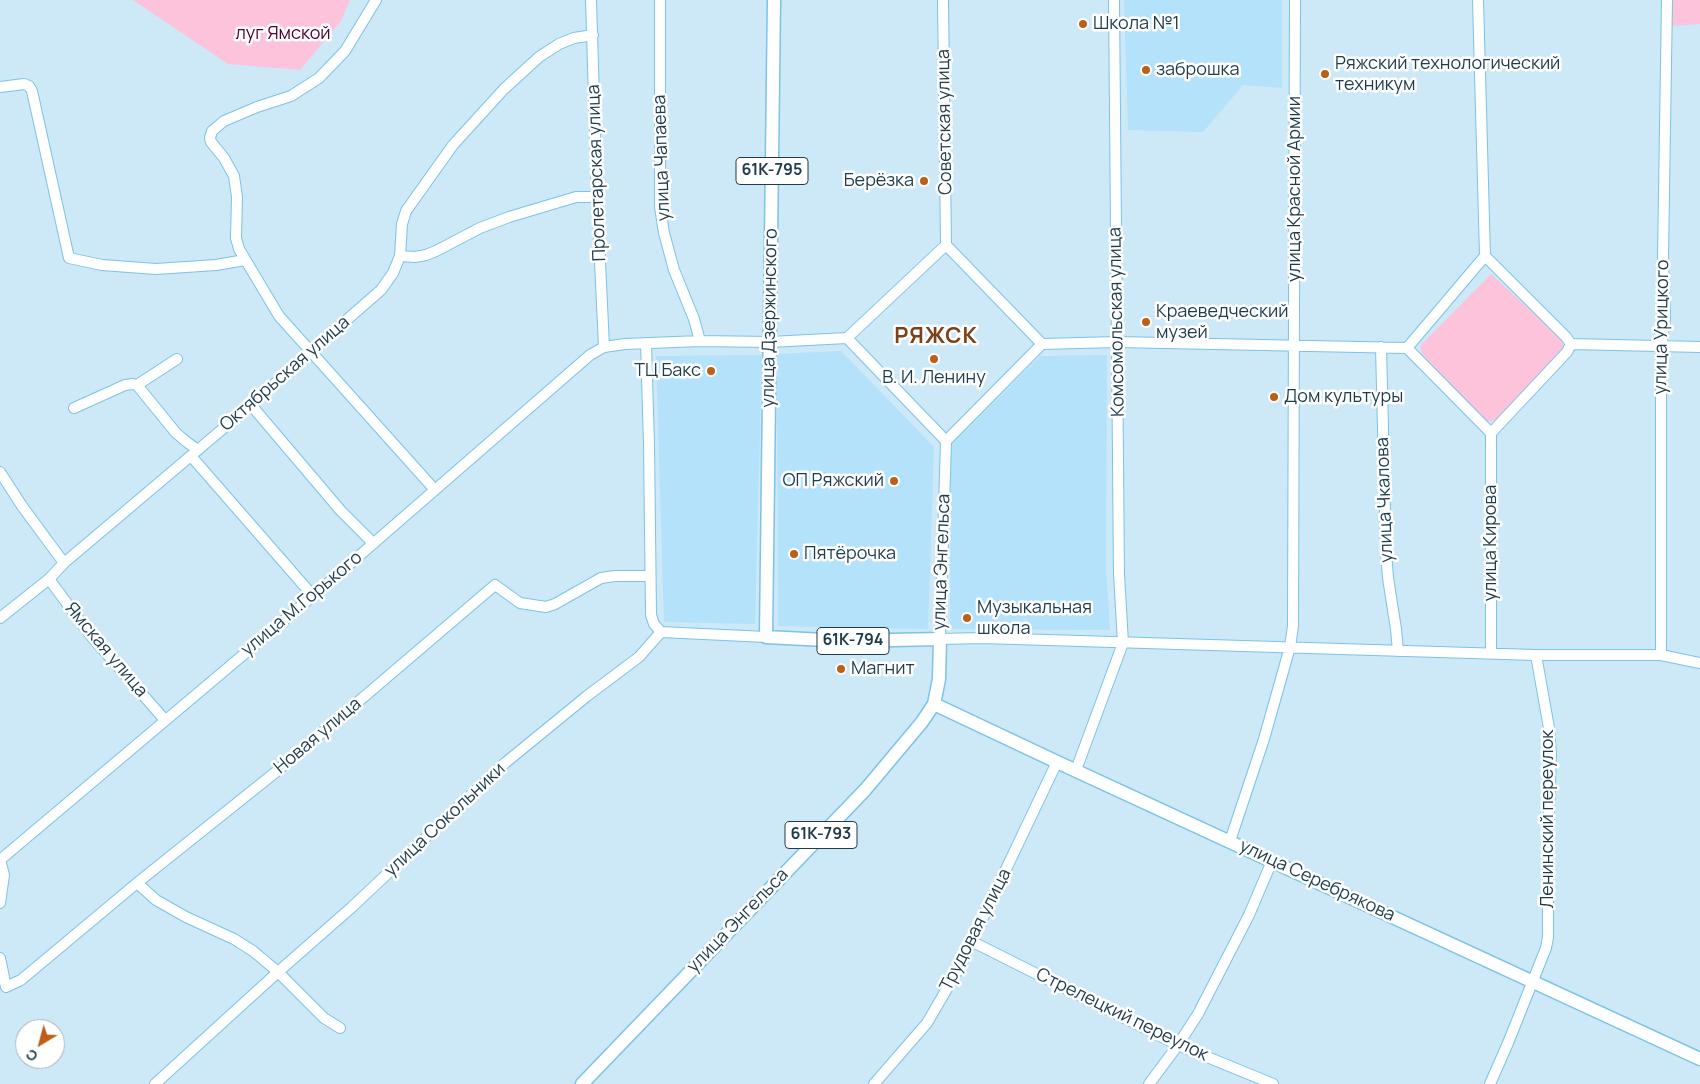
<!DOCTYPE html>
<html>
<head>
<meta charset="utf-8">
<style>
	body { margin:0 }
	#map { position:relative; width:1700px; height:1084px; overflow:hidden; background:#cde8f7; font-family:Manrope,sans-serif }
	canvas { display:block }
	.north { position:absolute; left:15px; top:1019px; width:50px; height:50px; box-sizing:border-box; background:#fff; border:1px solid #a5b1b7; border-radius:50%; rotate:217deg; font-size:14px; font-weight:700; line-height:20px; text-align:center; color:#1e3c4b }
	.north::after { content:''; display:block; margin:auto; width:18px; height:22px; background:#bd5f16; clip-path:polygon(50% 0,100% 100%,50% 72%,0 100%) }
</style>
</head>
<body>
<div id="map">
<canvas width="1700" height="1084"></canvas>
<div class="north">С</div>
</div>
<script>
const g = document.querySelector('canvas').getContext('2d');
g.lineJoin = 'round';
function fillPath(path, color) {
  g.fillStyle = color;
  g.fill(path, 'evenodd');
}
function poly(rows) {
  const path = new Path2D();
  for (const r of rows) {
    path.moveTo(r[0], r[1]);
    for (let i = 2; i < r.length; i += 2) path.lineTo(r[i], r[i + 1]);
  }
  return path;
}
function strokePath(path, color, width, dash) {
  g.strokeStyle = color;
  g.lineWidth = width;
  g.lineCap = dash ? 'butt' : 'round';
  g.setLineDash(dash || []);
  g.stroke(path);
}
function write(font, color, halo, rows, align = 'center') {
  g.font = font + ' Manrope,sans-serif';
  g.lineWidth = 5;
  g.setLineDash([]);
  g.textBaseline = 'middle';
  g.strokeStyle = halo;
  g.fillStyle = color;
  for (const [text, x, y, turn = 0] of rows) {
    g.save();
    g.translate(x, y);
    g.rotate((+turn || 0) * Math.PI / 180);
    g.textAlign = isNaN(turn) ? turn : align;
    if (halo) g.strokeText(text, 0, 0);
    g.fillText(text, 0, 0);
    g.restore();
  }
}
fillPath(poly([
	[1124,0,1282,0,1282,88,1243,85,1203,132,1128,130],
	[841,351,934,447,928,629,778,626,777,354],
	[762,355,755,624,664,622,656,356],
	[1107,355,1106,567,1110,630,950,629,951,444,1041,356]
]), '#b3e2fa');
fillPath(poly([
	[133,0,350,0,341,21,300,70,228,64],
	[1672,0,1700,0,1700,24,1672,26],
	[1491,274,1563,340,1563,351,1498,420,1486,421,1422,354,1420,346]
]), '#fcc3db');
const minor = poly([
	[376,0,345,51,319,78,291,96,257,107,224,121,212,131,210,138,211,142,224,158,234,176,237,197,236,238,239,249,279,316,435,490],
	[591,0,597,197,604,347],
	[660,0,660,207,664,233,674,270,694,319,700,341],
	[943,0,946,245],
	[1478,0,1485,256],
	[0,87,24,84,29,86,32,91,69,258,102,265,156,269,216,265,245,260],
	[400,256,415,257,426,255,436,251,480,228,509,217,576,197,597,197],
	[847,338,946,245,1042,344],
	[847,338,946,441],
	[646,343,649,444,651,615,654,624,661,632],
	[1042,344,1117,342,1407,348],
	[1571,344,1700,347],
	[1381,347,1386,551,1388,578,1396,629,1398,651],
	[1407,348,1485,256,1566,337,1571,344,1567,352,1491,433],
	[1407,348,1491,433],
	[137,385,176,433,188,443,198,450],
	[251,405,341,511,373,543],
	[74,408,125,385,133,384,137,385,177,359],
	[1491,433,1491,654],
	[946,441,940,639,982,638,1536,655,1661,655,1700,663],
	[946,441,1042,344],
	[191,456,313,596],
	[0,472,22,506,64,563],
	[49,579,91,636,165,720],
	[0,618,49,579,64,563,251,405,311,351,381,290,393,273,400,256,402,224,406,211,453,145,504,89,539,57,559,44,574,38,593,35],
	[1661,655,1661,347,1665,319,1663,257,1667,0],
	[1076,770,1123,643,1119,574,1114,0],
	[1230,841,1264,739,1290,647,1293,626,1295,0],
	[0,860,313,596,590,355,604,347,625,344,700,341,770,342,847,338],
	[0,860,4,875,0,903],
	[137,883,156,900,186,917,234,939,253,951,278,972,324,1018,340,1028],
	[973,942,1178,1045,1273,1084],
	[0,958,6,987,21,980,137,883,277,771,495,585,520,603,546,607,555,604,601,578,615,576,650,576],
	[155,1084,278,972,352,907,505,763,587,696,639,657,661,632,766,637],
	[874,1084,927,1023,959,968,1057,762],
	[1149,1084,1178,1045,1198,1014,1249,915,1272,861],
	[1490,1084,1508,1043,1546,948,1548,937,1548,840,1551,754,1549,728,1536,655]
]);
const major = poly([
	[934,704,1057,762,1700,1059],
	[582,1084,865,790,922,722,934,704,939,679,940,639,845,641,766,637,774,0]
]);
strokePath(minor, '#7bc3e7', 12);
strokePath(major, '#7bc3e7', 15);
strokePath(minor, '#fff', 10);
strokePath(major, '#fff', 12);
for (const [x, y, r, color] of [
	[1083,24,5,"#bd5f16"],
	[1146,70,5,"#bd5f16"],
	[1325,74,5,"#bd5f16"],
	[924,181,5,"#bd5f16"],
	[1146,322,5,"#bd5f16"],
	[934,359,5,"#bd5f16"],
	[711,371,5,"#bd5f16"],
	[1274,397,5,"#bd5f16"],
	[894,481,5,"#bd5f16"],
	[794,554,5,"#bd5f16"],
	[967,618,5,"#bd5f16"],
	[841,669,5,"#bd5f16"]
]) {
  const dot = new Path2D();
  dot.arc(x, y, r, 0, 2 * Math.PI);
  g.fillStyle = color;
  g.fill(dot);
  strokePath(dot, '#fff', 2);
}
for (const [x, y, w] of [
	[772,171,72],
	[853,641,72],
	[821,835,72]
]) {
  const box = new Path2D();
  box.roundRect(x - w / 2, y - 13.5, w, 27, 4);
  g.fillStyle = '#fff';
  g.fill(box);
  strokePath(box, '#1e3c4b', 1);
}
write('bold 16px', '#1e3c4b', null, [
	["61К-795",772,171],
	["61К-794",853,641],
	["61К-793",821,835]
]);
write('18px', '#1e3c4b', '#fff', [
	["Школа №1",1093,24],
	["Ряжский технологический",1335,64],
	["техникум",1335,85],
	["заброшка",1156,70],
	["Берёзка",914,181,"right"],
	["Краеведческий",1156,312],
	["музей",1156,333],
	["ТЦ Бакс",701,371,"right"],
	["В. И. Ленину",934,378,"center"],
	["Дом культуры",1284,397],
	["ОП Ряжский",884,481,"right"],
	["Пятёрочка",804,554],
	["Музыкальная",977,608],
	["школа",977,629],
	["Магнит",851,669]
], 'left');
write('18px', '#520031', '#fff', [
	["луг Ямской",283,34]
]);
write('18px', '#1e3c4b', '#fff', [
	["Советская улица",945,122,-91],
	["улица Чапаева",662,158,-92],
	["Пролетарская улица",597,173,-92],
	["улица Красной Армии",1295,189,-90],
	["улица Дзержинского",770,318,-89],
	["Комсомольская улица",1117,322,-91],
	["улица Урицкого",1662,327,-89],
	["Октябрьская улица",285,374,-41],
	["улица Чкалова",1385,500,-92],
	["улица Кирова",1491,543,-90],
	["улица Энгельса",942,562,-88],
	["улица М.Горького",302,604,-40],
	["Ямская улица",106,650,50],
	["Новая улица",318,736,-40],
	["Ленинский переулок",1548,819,-90],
	["улица Сокольники",445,820,-43],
	["улица Серебрякова",1317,881,25],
	["улица Энгельса",738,921,-46],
	["Трудовая улица",976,930,-63],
	["Стрелецкий переулок",1122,1015,26]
]);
g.letterSpacing = '1px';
write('bold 22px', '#7e4117', '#fff', [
	["РЯЖСК",936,337]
]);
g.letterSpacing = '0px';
</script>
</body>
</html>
